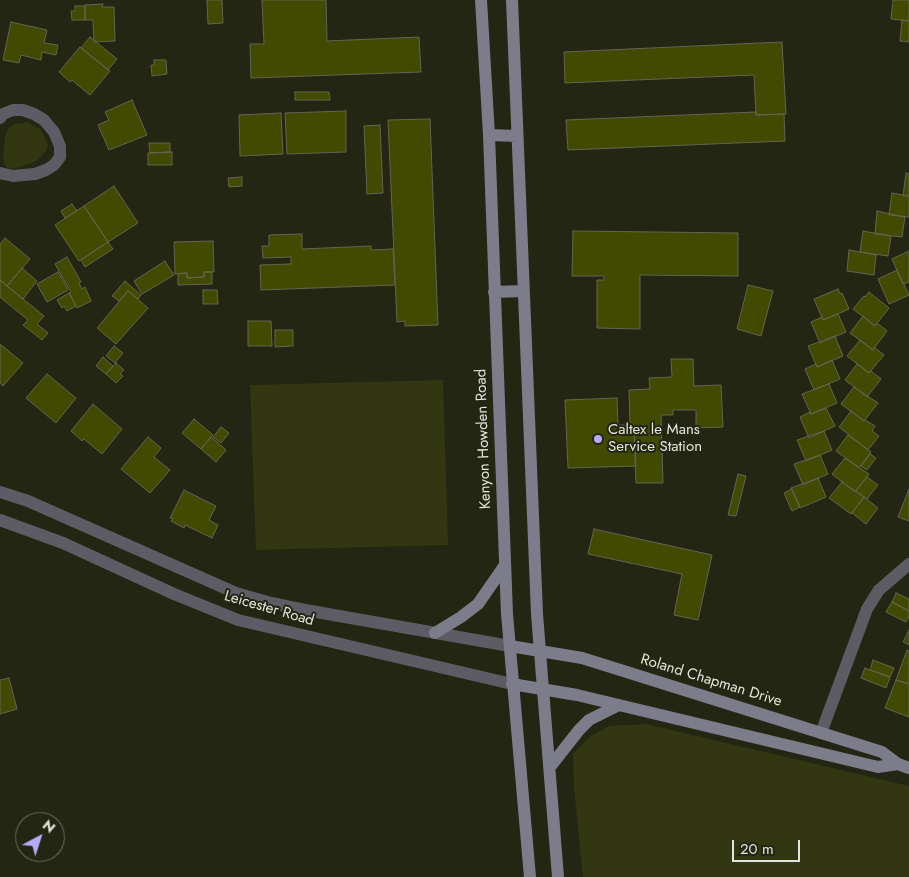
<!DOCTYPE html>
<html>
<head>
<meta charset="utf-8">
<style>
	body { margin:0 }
	#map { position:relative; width:909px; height:877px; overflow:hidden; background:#232613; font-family:Jost,sans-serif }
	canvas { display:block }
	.north { position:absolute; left:15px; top:812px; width:50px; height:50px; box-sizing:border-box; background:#232613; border:1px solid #6f7262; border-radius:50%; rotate:40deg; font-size:14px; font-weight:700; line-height:20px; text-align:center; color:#e2e5d9 }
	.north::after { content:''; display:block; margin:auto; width:18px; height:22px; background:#b5acf8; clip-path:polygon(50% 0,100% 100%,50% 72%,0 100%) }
	.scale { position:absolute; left:732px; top:840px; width:68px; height:22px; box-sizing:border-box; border:2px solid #e2e5d9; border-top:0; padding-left:6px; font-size:15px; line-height:18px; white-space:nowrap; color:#e2e5d9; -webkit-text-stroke:4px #232613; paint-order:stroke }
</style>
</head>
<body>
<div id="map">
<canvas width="909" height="877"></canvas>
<div class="north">N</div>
<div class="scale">20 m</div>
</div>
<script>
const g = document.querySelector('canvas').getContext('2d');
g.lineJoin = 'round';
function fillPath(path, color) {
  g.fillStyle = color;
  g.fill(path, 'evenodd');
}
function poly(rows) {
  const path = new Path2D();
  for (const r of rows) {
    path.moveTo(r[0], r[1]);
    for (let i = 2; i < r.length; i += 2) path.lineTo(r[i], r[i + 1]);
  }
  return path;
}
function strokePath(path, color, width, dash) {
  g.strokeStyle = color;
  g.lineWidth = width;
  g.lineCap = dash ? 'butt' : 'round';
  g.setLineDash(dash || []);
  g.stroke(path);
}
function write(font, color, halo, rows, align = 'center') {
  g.font = font + ' Jost,sans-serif';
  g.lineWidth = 4;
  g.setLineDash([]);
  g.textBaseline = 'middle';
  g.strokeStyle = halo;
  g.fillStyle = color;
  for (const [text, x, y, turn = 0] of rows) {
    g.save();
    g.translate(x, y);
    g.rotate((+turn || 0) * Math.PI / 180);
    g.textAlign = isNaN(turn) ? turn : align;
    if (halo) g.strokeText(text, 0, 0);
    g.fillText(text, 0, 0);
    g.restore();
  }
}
fillPath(poly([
	[28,122,40,129,44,135,48,145,47,149,38,160,27,165,11,169,7,168,4,163,3,159,5,136,9,128,14,124],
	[443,380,448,545,256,550,250,385],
	[646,724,909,786,909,877,583,877,574,788,573,754,591,736,609,726]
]), '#323711');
const building = poly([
	[207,0,222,0,223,23,208,24,207,0],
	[262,0,326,0,327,41,419,37,421,72,251,78,250,44,264,44,262,0],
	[893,0,909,0,909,21,891,19,893,0],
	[103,4,102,7,114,7,115,41,94,42,93,20,85,20,85,5,103,4],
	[75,6,85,6,85,20,72,20,71,11,75,11,75,6],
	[902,20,909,21,909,42,900,41,902,20],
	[11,22,47,30,44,43,58,45,56,55,42,52,41,60,21,55,19,63,3,60,11,22],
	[90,37,117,59,108,70,81,48,90,37],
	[782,42,786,114,756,115,754,75,565,83,564,52,782,42],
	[80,47,110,71,90,95,72,80,70,82,59,72,80,47],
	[154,60,166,60,167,74,152,76,151,65,154,65,154,60],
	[295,92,329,92,330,100,295,100,295,92],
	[132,100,147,135,109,150,98,125,109,120,105,112,132,100],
	[346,111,346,152,287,154,285,113,346,111],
	[756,112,756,115,784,114,785,141,568,150,566,120,756,112],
	[281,113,283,154,240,156,239,115,281,113],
	[430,119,438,325,405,326,405,321,397,322,388,120,430,119],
	[380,125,383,193,367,194,364,126,380,125],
	[149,143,170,143,170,152,150,153,149,143],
	[172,152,172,165,148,165,148,153,172,152],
	[906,173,909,174,909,196,903,196,906,173],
	[242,177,242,186,229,187,228,178,242,177],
	[114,186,138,223,108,242,84,206,114,186],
	[892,193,909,196,909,217,889,215,892,193],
	[72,204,77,211,65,218,61,211,72,204],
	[84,206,108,242,79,261,55,225,84,206],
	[877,211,905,217,902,237,875,234,877,211],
	[573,231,738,233,738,276,640,275,640,329,597,328,597,280,604,280,604,276,572,276,573,231],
	[863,231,891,236,888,256,860,252,863,231],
	[302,234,302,249,371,246,371,250,393,249,395,285,261,290,260,265,291,264,291,257,263,258,262,246,269,246,269,235,302,234],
	[5,238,30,259,7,286,0,280,0,244,5,238],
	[213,241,214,272,204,272,204,277,187,278,187,273,175,274,174,242,213,241],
	[108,242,113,249,85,267,81,260,108,242],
	[849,250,876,255,874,275,847,271,849,250],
	[909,251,909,282,903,284,892,259,909,251],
	[67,257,81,282,79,283,82,289,85,287,91,301,77,308,69,293,71,292,55,264,67,257],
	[165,261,174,275,142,294,134,281,165,261],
	[22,268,37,281,23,299,7,286,22,268],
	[897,270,909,295,889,304,878,279,897,270],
	[58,272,68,290,47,302,37,284,58,272],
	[204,272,212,272,212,284,178,285,178,274,187,273,187,278,204,277,204,272],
	[0,280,44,316,37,324,48,333,42,340,23,325,28,320,0,297,0,280],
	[125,281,141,295,138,299,128,291,119,301,112,296,125,281],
	[748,285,773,291,761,336,737,329,748,285],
	[838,289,840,294,842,293,849,309,823,320,814,299,838,289],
	[203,290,217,290,218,304,203,304,203,290],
	[128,291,148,308,116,344,97,328,128,291],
	[869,292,889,308,875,326,853,309,864,296,865,297,869,292],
	[69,293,76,306,67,311,64,306,62,308,57,300,69,293],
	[838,314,846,332,820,343,811,322,822,317,823,320,838,314],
	[863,316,875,326,877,323,887,331,873,350,850,333,863,316],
	[248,321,271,321,272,346,248,346,248,321],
	[275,330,293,330,293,346,275,347,275,330],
	[835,336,843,356,817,367,808,346,835,336],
	[860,340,873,350,874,347,884,355,869,373,847,356,860,340],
	[0,344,23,363,3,386,0,383,0,344],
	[114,346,123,353,115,363,106,356,114,346],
	[103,357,113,366,106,374,96,366,103,357],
	[671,359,693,359,694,386,721,385,723,427,696,428,696,410,673,410,673,415,661,415,663,483,636,483,634,425,630,425,629,390,650,389,649,378,672,377,671,359],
	[832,360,840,379,814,390,805,369,816,364,817,367,832,360],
	[116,363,124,370,120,374,123,376,116,383,106,374,116,363],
	[857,364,869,373,871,371,881,379,867,397,845,380,857,364],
	[47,374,76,398,56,423,26,398,47,374],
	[829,384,837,403,811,414,802,394,829,384],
	[854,387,878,403,864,421,841,404,854,387],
	[617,398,618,425,634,425,636,466,568,468,565,400,617,398],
	[93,404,122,429,102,454,84,439,82,441,71,431,93,404],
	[826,408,835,426,809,438,800,417,810,412,811,414,826,408],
	[851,411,864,421,865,420,875,426,872,431,879,436,868,450,839,427,851,411],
	[194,419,213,435,201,449,182,433,194,419],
	[221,427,229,433,221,443,213,437,221,427],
	[824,431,832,450,806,461,797,440,824,431],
	[848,435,871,452,859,468,836,451,848,435],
	[148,437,161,448,154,457,170,470,150,493,121,469,148,437],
	[211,437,226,450,216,462,201,449,211,437],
	[870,454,876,458,867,470,861,466,870,454],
	[820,455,828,474,803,485,794,464,820,455],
	[845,458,869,474,855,492,832,474,845,458],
	[738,474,746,476,736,516,728,515,738,474],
	[867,477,878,485,867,499,856,491,867,477],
	[818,478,826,497,800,508,791,488,818,478],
	[842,482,864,497,851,514,829,498,842,482],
	[792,489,800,507,792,511,784,493,792,489],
	[909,489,909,521,898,517,909,489],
	[184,490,216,506,209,520,218,525,212,538,185,525,184,528,171,521,173,519,170,518,184,490],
	[864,497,878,508,866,524,852,513,864,497],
	[594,529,712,555,698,620,674,615,682,574,588,554,594,529],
	[896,593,909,599,909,611,892,602,896,593],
	[892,602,909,611,909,616,906,622,886,612,892,602],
	[909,630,909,645,903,642,909,630],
	[907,650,909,651,909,684,896,680,907,650],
	[873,660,894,668,890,677,870,670,873,660],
	[865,668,890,677,886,688,861,678,865,668],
	[9,678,17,709,0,714,0,680,9,678],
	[896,680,909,684,909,717,885,708,896,680]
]);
fillPath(building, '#424901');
strokePath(building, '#626651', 1);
strokePath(poly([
	[0,118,3,114,13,110,23,110,34,114,44,120,54,132,60,146,60,157,54,165,46,170,35,174,13,176,0,173],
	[0,492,28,501,236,593,271,603,305,610,510,646],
	[0,520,63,543,174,594,238,620,512,684],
	[821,733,867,609,879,590,909,564]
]), '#5d5c65', 12);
strokePath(poly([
	[481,0,489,135,507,614,530,877],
	[512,0,537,614,558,877],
	[489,135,517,136],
	[494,292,523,291],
	[435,633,461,617,478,604,505,565],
	[510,646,582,658,882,752,898,764,909,768],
	[512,684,577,695,878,767,898,764],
	[550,767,579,730,589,720,619,705]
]), '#7d7c8a', 12);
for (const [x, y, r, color] of [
	[598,439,5,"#b5acf8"]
]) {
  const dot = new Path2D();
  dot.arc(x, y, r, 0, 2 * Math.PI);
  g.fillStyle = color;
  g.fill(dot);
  strokePath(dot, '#232613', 2);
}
write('15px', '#e2e5d9', '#232613', [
	["Caltex le Mans",608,430],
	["Service Station",608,447]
], 'left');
write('15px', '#e2e5d9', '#232613', [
	["Kenyon Howden Road",484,439,-92],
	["Leicester Road",269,609,16],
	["Roland Chapman Drive",711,681,17]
]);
</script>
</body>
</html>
